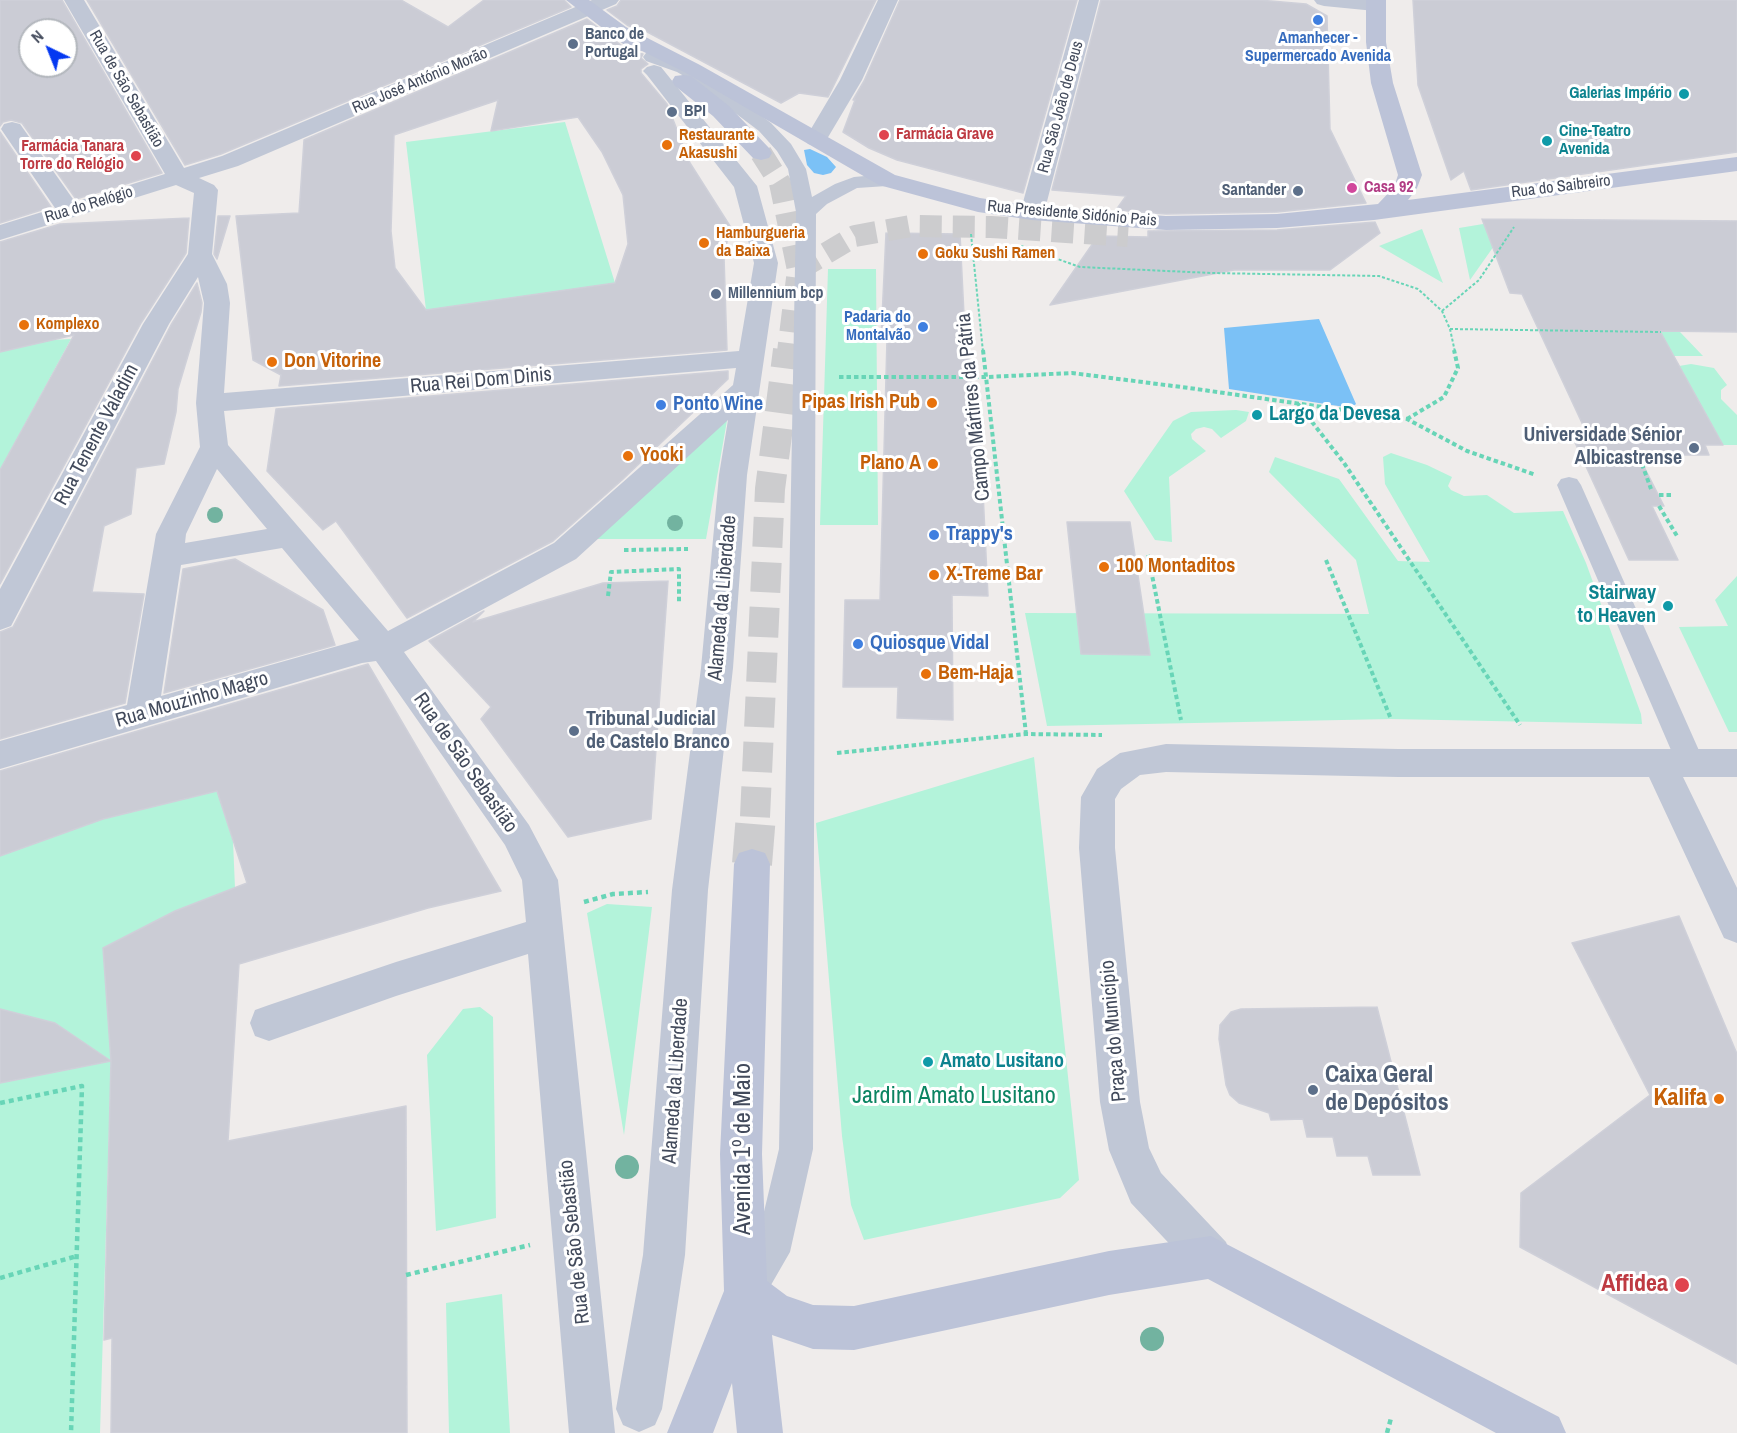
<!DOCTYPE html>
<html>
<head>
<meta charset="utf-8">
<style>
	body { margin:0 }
	#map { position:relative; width:1737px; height:1433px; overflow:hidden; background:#efeceb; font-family:"Archivo Narrow",sans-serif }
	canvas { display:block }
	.north { position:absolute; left:18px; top:18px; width:60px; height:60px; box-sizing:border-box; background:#fff; border:2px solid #b3b7bd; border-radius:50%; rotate:317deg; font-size:16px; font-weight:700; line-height:24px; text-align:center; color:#424a5b }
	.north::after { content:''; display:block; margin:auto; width:21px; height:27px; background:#0438f1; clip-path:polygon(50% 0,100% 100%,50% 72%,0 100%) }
</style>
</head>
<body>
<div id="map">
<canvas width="1737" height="1433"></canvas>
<div class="north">N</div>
</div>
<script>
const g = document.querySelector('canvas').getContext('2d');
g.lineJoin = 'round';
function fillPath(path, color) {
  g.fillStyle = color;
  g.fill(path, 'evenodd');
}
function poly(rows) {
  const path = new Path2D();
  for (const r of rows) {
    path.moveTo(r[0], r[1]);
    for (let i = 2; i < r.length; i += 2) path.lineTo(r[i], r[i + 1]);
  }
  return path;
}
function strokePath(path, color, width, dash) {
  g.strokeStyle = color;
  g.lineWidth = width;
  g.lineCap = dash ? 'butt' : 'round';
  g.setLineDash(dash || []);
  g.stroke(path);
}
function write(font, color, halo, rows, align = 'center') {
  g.font = font + ' "Archivo Narrow",sans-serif';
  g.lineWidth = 6;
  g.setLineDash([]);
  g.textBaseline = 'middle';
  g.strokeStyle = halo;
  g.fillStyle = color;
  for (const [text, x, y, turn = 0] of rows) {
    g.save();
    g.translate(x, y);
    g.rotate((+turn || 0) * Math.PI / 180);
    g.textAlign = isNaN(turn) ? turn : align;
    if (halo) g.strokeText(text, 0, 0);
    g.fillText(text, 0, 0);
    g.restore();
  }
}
fillPath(poly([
	[565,122,615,283,426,310,406,142],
	[1513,219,1470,280,1459,228],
	[1422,229,1443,283,1379,246],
	[828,269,876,269,878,525,820,525],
	[1659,310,1703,356,1674,356,1648,311],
	[71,339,0,470,0,352,52,340],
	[1691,364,1714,368,1727,385,1721,390,1721,399,1737,415,1737,445,1723,445,1679,366],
	[1236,410,1249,412,1246,421,1221,438,1212,429,1204,427,1196,429,1191,434,1192,439,1206,451,1169,477,1172,542,1155,540,1124,491,1173,421,1191,412],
	[728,415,706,539,596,539],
	[1391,453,1427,465,1452,477,1448,486,1451,490,1464,496,1487,495,1514,513,1563,511,1586,563,1641,714,1642,724,1391,719,1047,726,1025,613,1369,614,1356,560,1269,472,1275,457,1339,479,1398,561,1430,562,1385,484,1383,457],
	[1737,576,1737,732,1729,732,1679,627,1728,626,1715,600],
	[1034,757,1079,1180,1060,1198,864,1240,851,1205,842,1136,816,823],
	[217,791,233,841,235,888,111,1061,100,1433,0,1433,0,1083,110,1061,55,1023,0,1009,0,856,103,819],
	[607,904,652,907,624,1135,587,913],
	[480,1007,493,1017,496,1218,436,1231,427,1055,463,1009],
	[502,1294,510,1433,449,1433,446,1303]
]), '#b3f3da');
fillPath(poly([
	[810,149,827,157,836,167,831,173,823,175,814,173,807,165,804,150],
	[1319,319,1356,404,1351,408,1229,389,1224,328]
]), '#7bc1f6');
const building = poly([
	[0,0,62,0,162,173,76,199,22,123,11,120,3,122,0,126,0,0],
	[30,30,66,30,66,66,30,66,30,30],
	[87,0,401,0,448,27,484,0,564,0,571,7,221,154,185,165,87,0],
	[621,0,876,0,828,97,799,93,781,103,636,26,637,30,627,25,607,10,617,6,621,0],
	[900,0,1077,0,1023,193,897,160,869,148,843,132,855,100,853,100,864,81,900,0],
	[1101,0,1259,0,1306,4,1327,16,1330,129,1366,203,1277,212,1166,214,1116,210,1126,196,1052,190,1101,0],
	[1413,0,1737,0,1737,152,1471,190,1464,171,1451,180,1418,85,1413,0],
	[587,19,630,52,643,54,641,58,648,64,641,69,641,73,667,104,690,163,730,226,724,257,727,350,279,386,281,375,253,360,236,216,299,213,304,140,587,19],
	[498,100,491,131,578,117,602,152,623,195,628,244,615,283,426,310,395,268,391,231,394,135,498,100],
	[0,132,51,207,0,223,0,132],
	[218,216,230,216,217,259,214,254,218,216],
	[189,218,186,253,141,323,0,584,0,470,74,335,0,352,0,242,60,224,189,218],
	[1482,219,1737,221,1737,332,1660,331,1723,445,1705,445,1709,455,1638,455,1664,506,1652,506,1678,560,1629,560,1572,436,1588,436,1522,294,1510,293,1482,219],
	[1375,222,1380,233,1330,270,1234,270,1050,305,1098,236,1148,237,1148,231,1277,230,1375,222],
	[886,233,960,234,964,315,975,415,979,409,988,596,952,595,953,720,897,718,898,687,843,687,845,600,880,600,887,339,881,339,886,233],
	[197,283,202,303,201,312,178,389,176,412,164,464,136,468,131,514,104,526,92,592,144,594,125,703,0,739,0,632,13,627,171,325,197,283],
	[728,371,728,379,622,480,553,541,407,618,336,521,323,530,267,471,276,409,728,371],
	[1067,522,1130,522,1150,655,1081,654,1067,522],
	[235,559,323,610,335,645,164,693,183,569,235,559],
	[668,581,651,819,568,837,481,719,491,707,429,641,484,611,473,622,603,583,668,581],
	[368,664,501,891,428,908,239,964,228,1141,406,1106,407,1433,111,1433,112,1338,104,1340,111,1061,103,948,175,911,247,883,217,791,103,819,0,856,0,771,368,664],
	[1679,916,1737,1054,1737,1364,1520,1247,1521,1193,1650,1095,1572,943,1679,916],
	[1377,1007,1420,1175,1373,1175,1368,1156,1337,1156,1333,1137,1307,1137,1303,1119,1271,1120,1269,1113,1239,1103,1230,1095,1226,1085,1219,1039,1220,1025,1231,1012,1241,1009,1377,1007],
	[0,1009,55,1023,111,1061,0,1083,0,1009]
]);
fillPath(building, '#cbccd5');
strokePath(building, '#cfd0d9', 1.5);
strokePath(poly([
	[761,153,780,183,798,270,788,352],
	[798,270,855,236,911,226,991,227,1128,236]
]), '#ccccce', 22, [22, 11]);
strokePath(poly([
	[755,817,770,489,788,350]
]), '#ccccce', 30, [30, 15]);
strokePath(poly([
	[752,864,756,815]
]), '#ccccce', 40, [40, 20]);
strokePath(poly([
	[971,234,983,352],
	[1021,246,1080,267,1211,273,1379,276,1418,289,1442,311,1450,329,1455,352],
	[1442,311,1479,280,1514,227],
	[1450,329,1661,332]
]), '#68d5b7', 2, [3, 2]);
strokePath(poly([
	[983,350,1026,734],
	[839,377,987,377,1072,373,1189,388,1407,419,1467,451,1536,475],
	[1298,404,1344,463,1520,725],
	[1407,419,1444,397,1458,368,1454,350],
	[1642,464,1651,489],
	[1659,495,1672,495],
	[1659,506,1677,536],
	[624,550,688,549],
	[1148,555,1181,720],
	[1326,560,1391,719],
	[608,596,611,572,679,569,679,602],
	[837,753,1026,734,1102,735]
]), '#68d5b7', 4, [4.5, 3]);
strokePath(poly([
	[584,902,613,894,648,892],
	[0,1103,82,1086,71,1433],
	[406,1275,530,1245],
	[0,1278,77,1256],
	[1387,1433,1391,1418]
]), '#68d5b7', 4.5, [5, 4]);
fillPath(poly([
	[652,52,689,64,706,74,771,123,791,144,806,169,812,197,835,184,854,177,887,174,894,176,896,180,894,184,887,186,857,188,827,204,816,214,813,1149,790,1252,760,1304,747,1309,734,1304,729,1291,734,1278,756,1245,779,1149,796,212,788,169,777,151,759,131,694,82,677,72,646,61,643,57,646,53,652,52],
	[1569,477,1577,479,1581,485,1705,764,1701,772,1691,775,1681,772,1677,764,1557,485,1561,479,1569,477]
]), '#c0c7d6');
fillPath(poly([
	[64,0,84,0,184,168,222,156,592,0,619,0,616,4,238,166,199,178,214,185,218,190,212,254,227,284,230,303,224,393,739,351,754,263,734,187,647,75,643,71,647,67,654,65,661,67,757,186,778,263,747,475,733,668,708,890,685,1255,662,1409,655,1425,639,1432,623,1425,616,1409,643,1255,672,890,701,668,719,475,728,420,576,559,404,652,529,825,558,880,615,1433,569,1433,528,954,396,996,269,1041,255,1036,250,1023,255,1010,269,1005,396,962,526,922,522,880,505,845,376,661,362,663,0,769,0,741,127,705,156,534,200,447,196,403,204,303,198,277,169,324,11,626,0,630,0,589,143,324,188,254,194,193,176,185,0,240,0,225,55,208,1,129,4,124,12,122,20,124,75,202,165,174,64,0],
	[736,368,733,385,554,543,388,631,228,445,224,411,736,368],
	[217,469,267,529,185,543,186,534,217,469],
	[282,548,359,640,161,696,181,565,282,548],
	[878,0,898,0,862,80,824,144,816,146,808,144,805,139,840,80,878,0],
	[1079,0,1099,0,1044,213,1040,218,1032,220,1024,218,1020,213,1079,0],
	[1314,0,1379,0,1385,5,1382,9,1375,11,1324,6,1317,4,1314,0],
	[1166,744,1398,749,1737,749,1737,777,1683,777,1737,888,1737,943,1724,938,1649,777,1398,777,1166,772,1140,775,1121,789,1115,799,1115,848,1140,1102,1149,1148,1161,1173,1226,1242,1232,1257,1226,1272,1211,1278,1196,1272,1131,1203,1109,1150,1100,1102,1079,848,1081,797,1097,769,1120,753,1166,744]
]), '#c0c7d6');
fillPath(poly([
	[566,0,589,0,626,27,700,65,895,175,980,198,1032,206,1166,216,1277,214,1378,204,1394,187,1398,175,1371,83,1366,42,1366,0,1386,0,1386,42,1393,83,1422,175,1417,188,1408,200,1737,157,1737,171,1374,220,1277,228,1166,230,1032,220,978,212,879,185,686,73,642,51,631,50,566,0],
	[683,75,691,76,729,106,769,148,772,153,769,158,761,160,753,158,713,116,675,86,672,81,675,76,683,75],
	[752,849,765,853,770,864,762,1154,767,1281,787,1296,813,1305,854,1306,1109,1251,1211,1236,1559,1417,1566,1433,1496,1433,1208,1279,1109,1295,854,1350,813,1349,772,1335,783,1433,737,1433,732,1383,713,1433,667,1433,724,1291,720,1154,734,864,739,853,752,849]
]), '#bcc3d8');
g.fillStyle = '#72b3a0';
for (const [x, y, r] of [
	[215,515,8],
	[675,523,8],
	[627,1167,12],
	[1152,1339,12]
]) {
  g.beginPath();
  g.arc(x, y, r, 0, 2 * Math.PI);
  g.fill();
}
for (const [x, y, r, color] of [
	[1318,20,6,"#3f7fe0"],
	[573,44,6,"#5c6f8a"],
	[1684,94,6,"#0f9aa8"],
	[672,112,6,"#5c6f8a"],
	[884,135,6,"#e0444e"],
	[1547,141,6,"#0f9aa8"],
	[667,145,6,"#e8710a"],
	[136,156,6,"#e0444e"],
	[1352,188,6,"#d1479c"],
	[1298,191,6,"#5c6f8a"],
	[704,243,6,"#e8710a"],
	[923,254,6,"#e8710a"],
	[716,294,6,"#5c6f8a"],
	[24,325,6,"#e8710a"],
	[923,327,6,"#3f7fe0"],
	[272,362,6,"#e8710a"],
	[932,403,6,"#e8710a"],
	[661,405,6,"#3f7fe0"],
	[1257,415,6,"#0f9aa8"],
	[1694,448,6,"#5c6f8a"],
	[628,456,6,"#e8710a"],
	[933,464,6,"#e8710a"],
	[934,535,6,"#3f7fe0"],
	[1104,567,6,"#e8710a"],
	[934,575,6,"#e8710a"],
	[1668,606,6,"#0f9aa8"],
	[858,644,6,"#3f7fe0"],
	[926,674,6,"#e8710a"],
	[574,731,6,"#5c6f8a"],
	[928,1062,6,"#0f9aa8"],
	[1313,1090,6,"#5c6f8a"],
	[1719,1099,6,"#e8710a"],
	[1682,1285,8,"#e0444e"]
]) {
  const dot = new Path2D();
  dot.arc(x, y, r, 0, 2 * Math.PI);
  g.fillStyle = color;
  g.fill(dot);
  strokePath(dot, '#fff', 2);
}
write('bold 16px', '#4e5e75', '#fff', [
	["Banco de",585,35],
	["Portugal",585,53],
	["BPI",684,112],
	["Santander",1286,191,"right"],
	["Millennium bcp",728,294]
], 'left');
write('bold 16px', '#366cbe', '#fff', [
	["Amanhecer -",1318,39],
	["Supermercado Avenida",1318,57],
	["Padaria do",911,318,"right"],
	["Montalvão",911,336,"right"]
]);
write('16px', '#424a5b', '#fff', [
	["Rua José António Morão",420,81,-23],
	["Rua de São Sebastião",126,89,60],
	["Rua São João de Deus",1061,107,-75],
	["Rua do Saibreiro",1561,187,-7],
	["Rua do Relógio",89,205,-17],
	["Rua Presidente Sidónio Pais",1072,214,5]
]);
write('bold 16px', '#0d838f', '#fff', [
	["Galerias Império",1672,94],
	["Cine-Teatro",1559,132,"left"],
	["Avenida",1559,150,"left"]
], 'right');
write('bold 16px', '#be3a42', '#fff', [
	["Farmácia Grave",896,135],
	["Farmácia Tanara",124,147,"right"],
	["Torre do Relógio",124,165,"right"]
], 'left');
write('bold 16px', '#c56008', '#fff', [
	["Restaurante",679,136],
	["Akasushi",679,154],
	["Hamburgueria",716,234],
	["da Baixa",716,252],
	["Goku Sushi Ramen",935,254],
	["Komplexo",36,325]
], 'left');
write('bold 16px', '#b23c85', '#fff', [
	["Casa 92",1364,188]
], 'left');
write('bold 20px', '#c56008', '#fff', [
	["Don Vitorine",284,362],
	["Pipas Irish Pub",920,403,"right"],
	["Yooki",640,456],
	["Plano A",921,464,"right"],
	["100 Montaditos",1116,567],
	["X-Treme Bar",946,575],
	["Bem-Haja",938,674]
], 'left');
write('20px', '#424a5b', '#fff', [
	["Rua Rei Dom Dinis",481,381,-5],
	["Campo Mártires da Pátria",974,407,-96],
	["Rua Tenente Valadim",97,435,-62],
	["Alameda da Liberdade",723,598,-85],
	["Rua Mouzinho Magro",192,700,-16],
	["Rua de São Sebastião",465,763,55],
	["Praça do Município",1114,1031,-95],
	["Alameda da Liberdade",676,1081,-86],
	["Rua de São Sebastião",575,1242,-96]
]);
write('bold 20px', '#366cbe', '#fff', [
	["Ponto Wine",673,405],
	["Trappy's",946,535],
	["Quiosque Vidal",870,644]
], 'left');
write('bold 20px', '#0d838f', '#fff', [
	["Largo da Devesa",1269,415],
	["Stairway",1656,594,"right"],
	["to Heaven",1656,617,"right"],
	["Amato Lusitano",940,1062]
], 'left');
write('bold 20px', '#4e5e75', '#fff', [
	["Universidade Sénior",1682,436],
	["Albicastrense",1682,459],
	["Tribunal Judicial",586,720,"left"],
	["de Castelo Branco",586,743,"left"]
], 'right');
write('bold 24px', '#4e5e75', '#fff', [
	["Caixa Geral",1325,1076],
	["de Depósitos",1325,1104]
], 'left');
write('24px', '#0c8462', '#fff', [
	["Jardim Amato Lusitano",954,1097]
]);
write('bold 24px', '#c56008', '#fff', [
	["Kalifa",1707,1099]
], 'right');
write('24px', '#424a5b', '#fff', [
	["Avenida 1º de Maio",744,1149,-90]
]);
write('bold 24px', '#be3a42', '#fff', [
	["Affidea",1668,1285]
], 'right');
</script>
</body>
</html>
